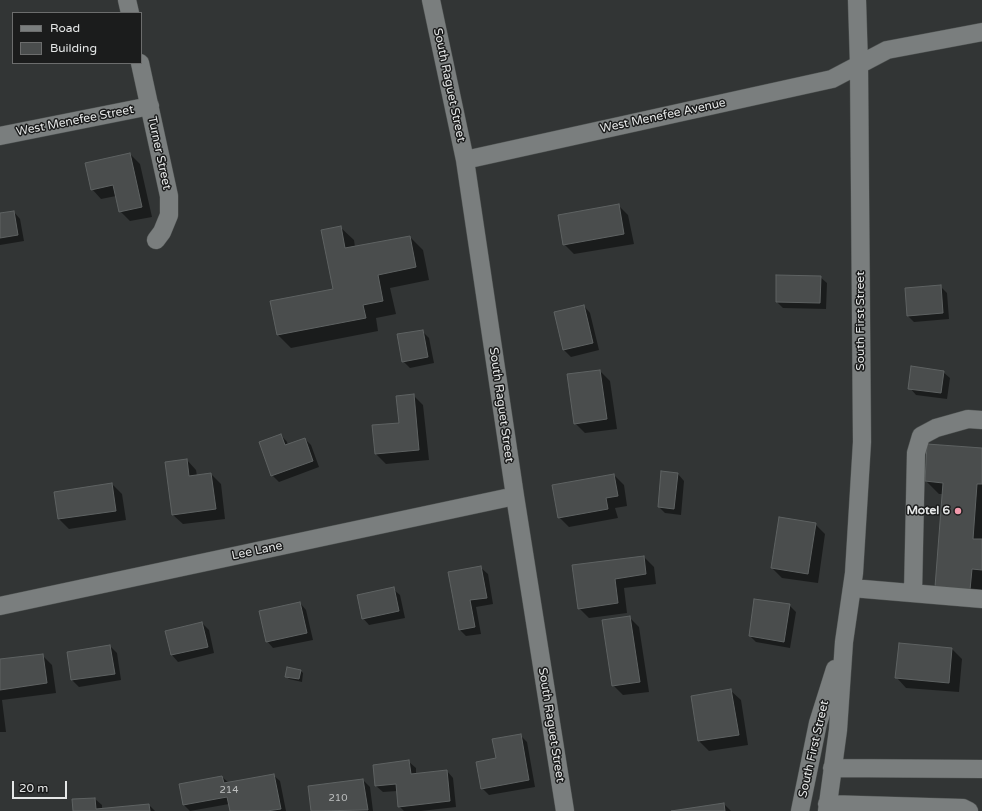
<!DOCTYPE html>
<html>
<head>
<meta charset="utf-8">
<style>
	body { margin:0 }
	#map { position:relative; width:982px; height:811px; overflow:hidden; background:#323535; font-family:"Varela Round",sans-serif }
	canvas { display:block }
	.legend { position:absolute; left:12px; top:12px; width:130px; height:52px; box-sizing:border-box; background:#1b1c1c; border:1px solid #6c6d6d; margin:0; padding:5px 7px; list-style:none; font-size:12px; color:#e5e7e7 }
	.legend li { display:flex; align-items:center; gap:8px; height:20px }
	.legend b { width:20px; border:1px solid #6c6d6d }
	.scale { position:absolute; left:12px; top:781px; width:55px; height:18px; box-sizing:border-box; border:2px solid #e5e7e7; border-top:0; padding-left:5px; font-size:12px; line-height:14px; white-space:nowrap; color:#e5e7e7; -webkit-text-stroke:3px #1b1c1c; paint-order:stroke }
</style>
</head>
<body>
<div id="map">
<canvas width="982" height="811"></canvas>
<ul class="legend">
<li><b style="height:5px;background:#7a7e7e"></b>Road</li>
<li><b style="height:11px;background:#4a4d4d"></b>Building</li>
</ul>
<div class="scale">20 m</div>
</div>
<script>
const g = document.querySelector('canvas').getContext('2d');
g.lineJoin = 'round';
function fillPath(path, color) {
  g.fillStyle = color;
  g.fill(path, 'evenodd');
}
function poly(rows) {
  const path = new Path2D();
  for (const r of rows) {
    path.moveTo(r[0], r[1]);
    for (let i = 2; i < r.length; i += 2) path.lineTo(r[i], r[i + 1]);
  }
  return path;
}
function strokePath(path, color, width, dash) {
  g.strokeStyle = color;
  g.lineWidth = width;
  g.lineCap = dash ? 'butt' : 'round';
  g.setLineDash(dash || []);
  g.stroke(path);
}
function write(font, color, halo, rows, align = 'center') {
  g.font = font + ' "Varela Round",sans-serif';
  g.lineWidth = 3;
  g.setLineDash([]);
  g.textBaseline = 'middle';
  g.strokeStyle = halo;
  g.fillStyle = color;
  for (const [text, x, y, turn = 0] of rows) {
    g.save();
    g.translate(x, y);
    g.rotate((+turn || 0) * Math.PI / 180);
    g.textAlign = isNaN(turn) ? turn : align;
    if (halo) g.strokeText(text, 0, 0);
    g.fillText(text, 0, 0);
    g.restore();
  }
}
fillPath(poly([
	[130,154,140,164,152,217,130,221,120,211,116,196,101,199,92,189],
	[618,205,628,215,634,244,574,254,564,244],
	[14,212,20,219,24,241,0,245,0,215],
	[340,227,354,240,355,247,410,237,423,250,429,280,390,288,396,314,376,318,378,331,291,348,278,335,334,290],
	[820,277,827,283,826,309,783,308,777,302],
	[940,286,947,293,949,319,914,322,908,316],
	[584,306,590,313,599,350,571,357,564,350,555,313],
	[422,331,429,338,434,363,410,368,403,361],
	[600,371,610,381,617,429,585,433,575,423],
	[943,372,950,378,947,399,916,395,910,388],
	[413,395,423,405,429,460,386,464,376,454,373,426,400,424],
	[281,435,287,442,288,445,305,439,311,445,319,467,279,482,272,475],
	[982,449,982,602,949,600,943,494,939,494,926,481],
	[187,460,196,470,197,476,211,474,221,484,225,519,183,524,173,515],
	[678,474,684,481,681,515,665,513,659,507],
	[614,475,624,485,627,506,615,508,618,518,569,527,559,517],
	[112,484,122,494,126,520,69,529,59,519],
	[815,524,825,534,818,583,782,578,772,568],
	[644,557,654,567,656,584,624,588,627,613,589,618,579,608,573,566],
	[481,568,488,574,493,604,476,607,481,634,466,636,460,630,449,573],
	[393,589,400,595,405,618,369,625,363,618],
	[300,603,306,610,313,640,273,648,267,641],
	[789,605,796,612,790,648,756,642,750,636],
	[629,617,639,627,649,692,623,695,613,685],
	[202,623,209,630,214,653,178,662,172,655,166,632],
	[900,644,952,649,962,659,959,692,906,688,897,678],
	[110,646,117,653,121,680,79,687,72,680,68,653],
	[42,655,52,665,56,693,2,700,6,732,0,732,0,660],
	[300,670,303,673,302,682,289,679,286,676],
	[731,691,741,700,748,745,709,751,699,741],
	[520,735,527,742,535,787,489,795,482,788],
	[409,762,416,768,416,775,447,771,453,778,456,807,421,811,404,811,399,806,397,791,383,792,376,786],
	[273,775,280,781,286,811,231,811,229,804,190,811,184,805,222,777,229,783],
	[363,780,370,787,373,811,312,811,309,787],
	[95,799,102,805,102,809,149,805,155,811,74,811],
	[724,804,731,811,678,811]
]), '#0007');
const building = poly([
	[130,153,142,207,119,212,113,185,91,190,85,163,130,153],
	[619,204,624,234,563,245,558,215,619,204],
	[14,211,18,235,0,238,0,213,14,211],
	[341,226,345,248,410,236,416,267,378,275,383,301,363,305,366,318,277,335,270,301,333,289,321,230,341,226],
	[776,275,821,276,820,303,776,302,776,275],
	[941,285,943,313,907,316,905,288,941,285],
	[584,305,593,343,563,350,554,312,584,305],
	[423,330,428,357,402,362,397,334,423,330],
	[911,366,944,371,941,393,908,389,911,366],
	[600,370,607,419,574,424,567,374,600,370],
	[414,394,419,450,375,454,372,425,399,423,396,396,414,394],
	[281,434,285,445,305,438,313,461,271,476,259,442,281,434],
	[927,444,982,448,982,484,977,484,973,539,982,539,982,570,972,569,970,590,935,587,943,483,925,481,927,444],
	[187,459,189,476,211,473,216,509,172,515,165,462,187,459],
	[661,471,678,473,674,509,658,507,661,471],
	[614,474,618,496,606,498,608,509,558,518,552,485,614,474],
	[112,483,116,511,58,519,54,492,112,483],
	[779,517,816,523,808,574,771,568,779,517],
	[644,556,646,574,615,579,618,603,578,609,572,565,644,556],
	[481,566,487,598,470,600,475,627,459,630,448,572,481,566],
	[394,587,399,611,362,619,357,595,394,587],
	[754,599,790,604,784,642,749,636,754,599],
	[300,602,307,633,266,642,259,611,300,602],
	[630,616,640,682,612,686,602,620,630,616],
	[202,622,208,647,171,655,165,631,202,622],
	[899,643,952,648,949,683,895,678,899,643],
	[110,645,115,674,71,680,67,652,110,645],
	[43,654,47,683,0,690,0,659,43,654],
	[287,667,301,670,299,679,285,677,287,667],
	[731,689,739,735,698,741,691,696,731,689],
	[521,734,529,780,481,789,476,762,496,758,492,739,521,734],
	[409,760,411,774,447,770,450,801,398,807,396,784,375,786,373,765,409,760],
	[274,774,281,809,267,811,230,811,227,797,183,805,179,784,222,776,224,783,274,774],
	[363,779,368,810,311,811,308,786,363,779],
	[95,798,96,809,149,804,150,811,73,811,72,799,95,798],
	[724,803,725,811,671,811,724,803]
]);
fillPath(building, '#4a4d4d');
strokePath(building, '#5e6262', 1);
const minor = poly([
	[127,0,130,13],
	[431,0,465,160,515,496,565,811],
	[140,63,169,196,169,215,162,232,156,240],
	[0,136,150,106],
	[465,160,832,79,887,50,982,32],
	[852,588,982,599],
	[913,593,916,453,921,436,936,428,968,419,982,420],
	[0,606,515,496],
	[832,768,982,769],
	[827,804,963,808,969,811],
	[800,811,818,723,835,669],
	[827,811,838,730,844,642,854,573,862,442,859,65,857,0]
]);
strokePath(minor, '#4e5251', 19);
strokePath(minor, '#7a7e7e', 18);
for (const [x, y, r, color] of [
	[958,511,4,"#f29aac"]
]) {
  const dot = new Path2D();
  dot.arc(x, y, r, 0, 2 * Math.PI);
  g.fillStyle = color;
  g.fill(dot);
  strokePath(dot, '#1b1c1c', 1.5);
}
write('10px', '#bec0c0', null, [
	["214",229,790],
	["210",338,798]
]);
write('12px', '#e5e7e7', '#1b1c1c', [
	["South Raguet Street",449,85,78],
	["West Menefee Avenue",663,116,-12],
	["West Menefee Street",75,121,-11],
	["Turner Street",159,153,78],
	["South First Street",861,321,-90],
	["South Raguet Street",501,405,82],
	["Lee Lane",257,551,-12],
	["South Raguet Street",551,725,81],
	["South First Street",814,749,-77]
]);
write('bold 12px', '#e5e7e7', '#1b1c1c', [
	["Motel 6",950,511]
], 'right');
</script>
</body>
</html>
